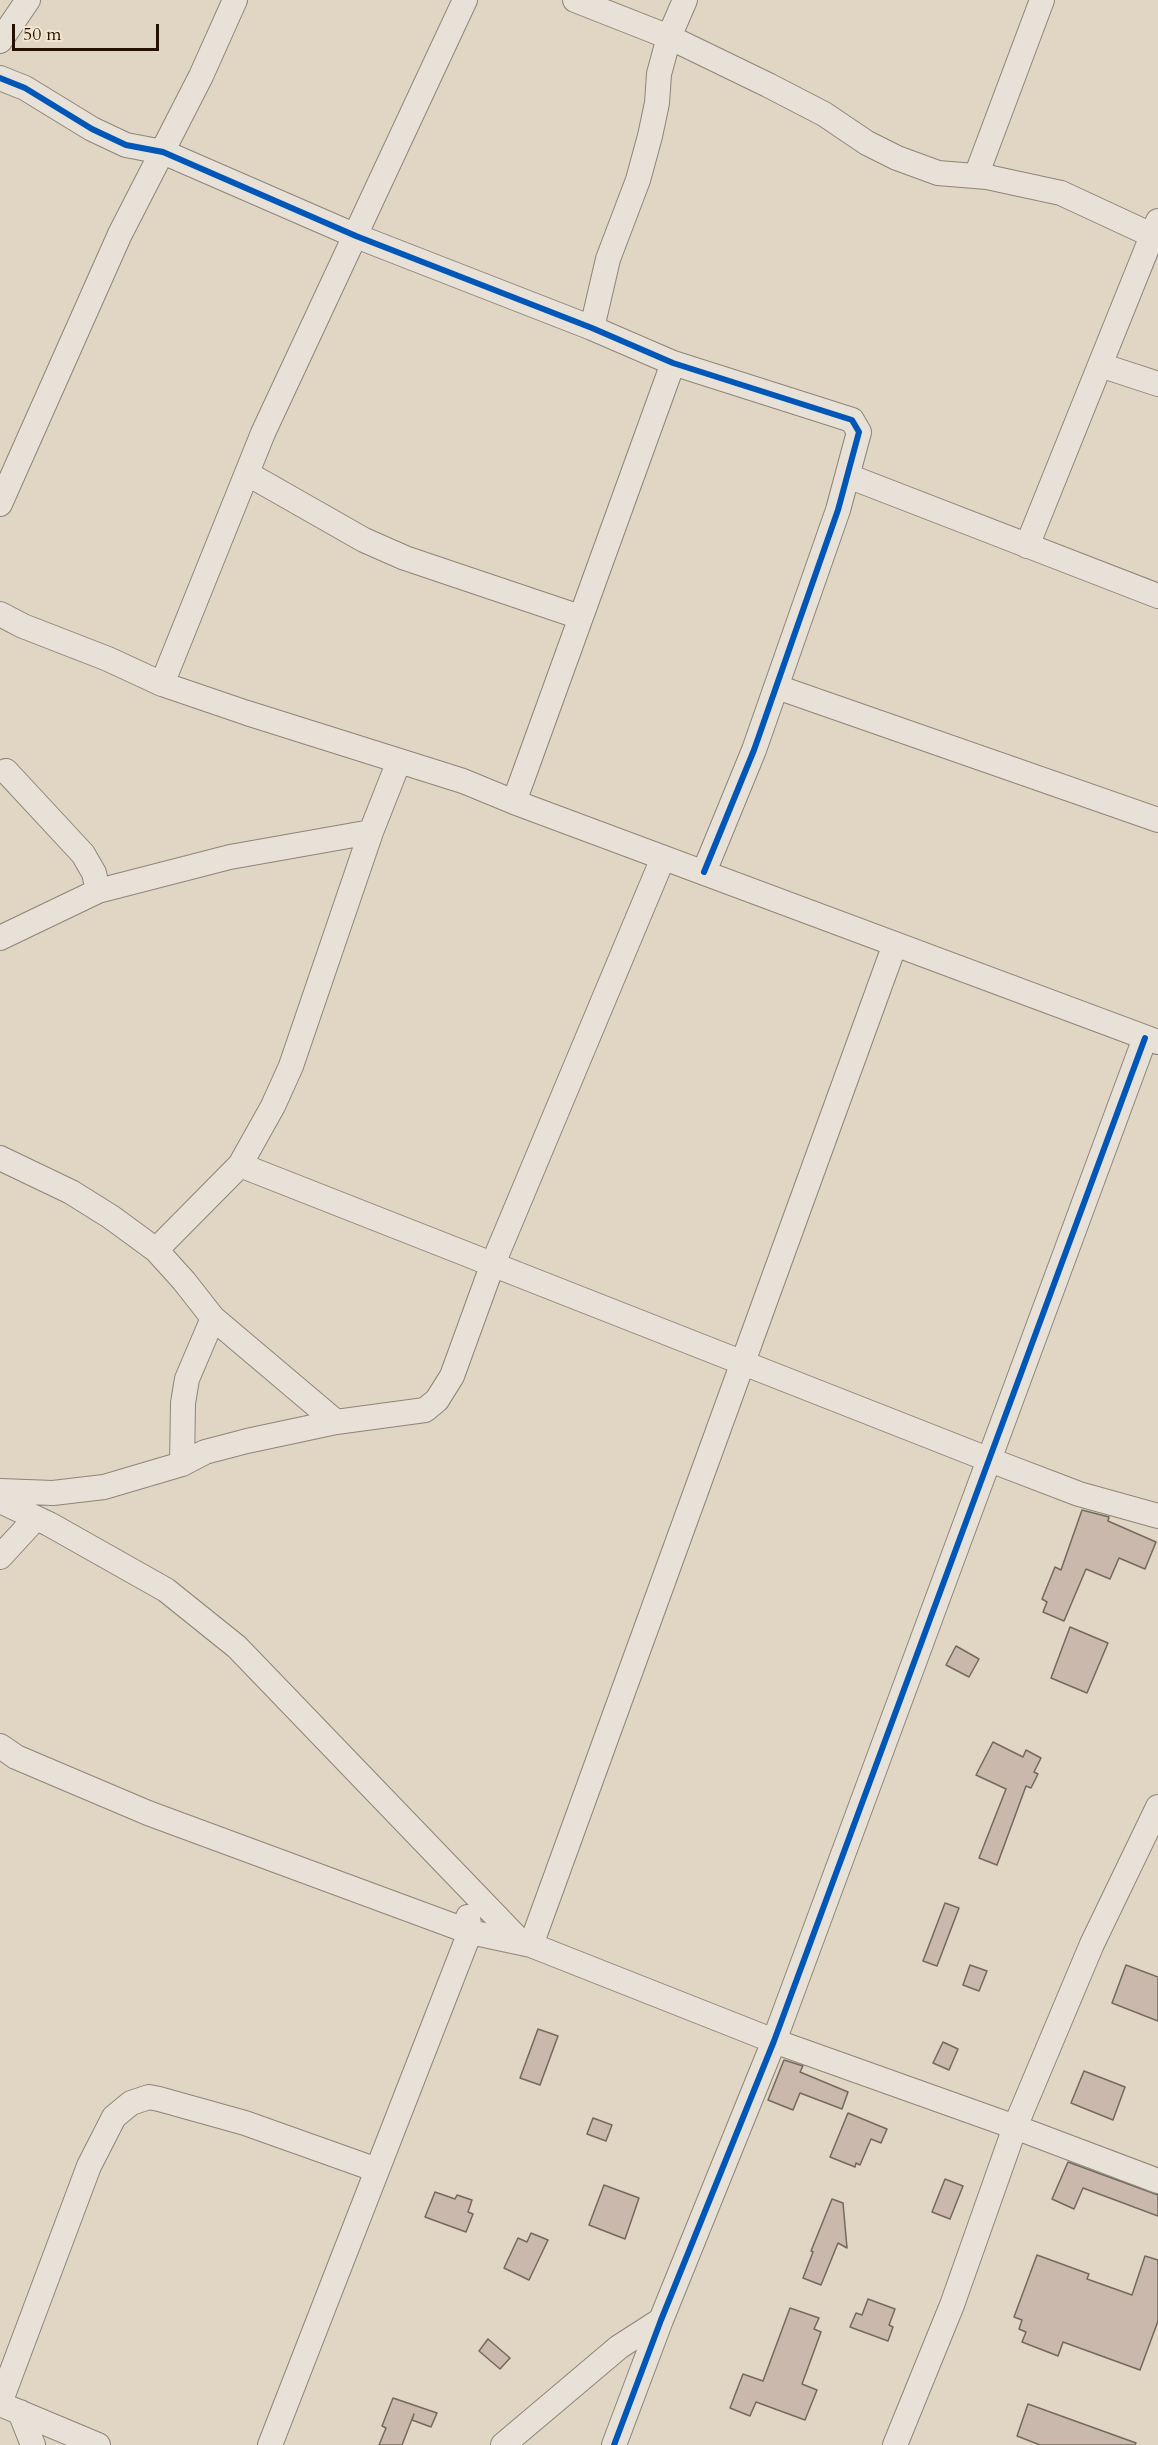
<!DOCTYPE html>
<html>
<head>
<meta charset="utf-8">
<style>
	body { margin:0 }
	#map { position:relative; width:1158px; height:2445px; overflow:hidden; background:#e0d6c3; font-family:Cardo,serif }
	canvas { display:block }
	.scale { position:absolute; left:12px; top:24px; width:147px; height:27px; box-sizing:border-box; border:3px solid #241201; border-top:0; padding-left:8px; font-size:18px; line-height:21px; white-space:nowrap; color:#241201; -webkit-text-stroke:4px #f3e6d0; paint-order:stroke }
</style>
</head>
<body>
<div id="map">
<canvas width="1158" height="2445"></canvas>
<div class="scale">50 m</div>
</div>
<script>
const g = document.querySelector('canvas').getContext('2d');
g.lineJoin = 'round';
function fillPath(path, color) {
  g.fillStyle = color;
  g.fill(path, 'evenodd');
}
function poly(rows) {
  const path = new Path2D();
  for (const r of rows) {
    path.moveTo(r[0], r[1]);
    for (let i = 2; i < r.length; i += 2) path.lineTo(r[i], r[i + 1]);
  }
  return path;
}
function strokePath(path, color, width, dash) {
  g.strokeStyle = color;
  g.lineWidth = width;
  g.lineCap = dash ? 'butt' : 'round';
  g.setLineDash(dash || []);
  g.stroke(path);
}
const building = poly([
	[1082,1510,1109,1517,1108,1521,1156,1542,1145,1569,1119,1558,1110,1579,1086,1569,1064,1621,1043,1612,1047,1602,1042,1599,1055,1567,1061,1570,1082,1510],
	[1070,1627,1108,1643,1087,1693,1051,1678,1070,1627],
	[956,1646,979,1659,969,1677,946,1665,956,1646],
	[993,1742,1023,1757,1026,1750,1041,1758,1034,1772,1038,1774,1031,1788,1026,1786,997,1865,979,1858,1006,1789,976,1775,993,1742],
	[945,1903,959,1908,937,1966,923,1961,945,1903],
	[970,1965,987,1971,979,1991,963,1985,970,1965],
	[1126,1965,1158,1977,1158,2021,1112,2003,1126,1965],
	[538,2029,558,2036,540,2085,520,2078,538,2029],
	[943,2042,958,2049,949,2070,933,2063,943,2042],
	[784,2060,803,2066,800,2072,848,2092,842,2109,800,2093,793,2110,768,2100,784,2060],
	[1084,2071,1125,2087,1113,2120,1071,2103,1084,2071],
	[848,2113,887,2129,881,2143,871,2139,860,2165,856,2163,855,2167,830,2157,848,2113],
	[593,2118,612,2125,606,2141,587,2134,593,2118],
	[1068,2162,1158,2195,1158,2216,1083,2188,1074,2209,1052,2199,1068,2162],
	[945,2179,963,2186,950,2219,932,2212,945,2179],
	[604,2185,639,2198,625,2239,589,2225,604,2185],
	[435,2192,455,2199,457,2195,472,2200,468,2212,473,2214,466,2232,425,2217,435,2192],
	[832,2199,843,2203,847,2248,838,2243,821,2285,803,2278,813,2252,811,2251,832,2199],
	[531,2233,548,2240,529,2280,504,2268,518,2238,527,2242,531,2233],
	[1037,2255,1089,2274,1087,2279,1132,2295,1145,2256,1158,2260,1158,2321,1140,2370,1063,2342,1058,2356,1022,2342,1026,2332,1019,2329,1022,2320,1014,2317,1037,2255],
	[868,2299,895,2309,889,2325,893,2327,888,2341,850,2327,856,2313,862,2315,868,2299],
	[790,2308,819,2318,814,2329,821,2332,802,2384,817,2390,805,2420,756,2402,750,2416,730,2408,743,2374,763,2381,790,2308],
	[488,2339,510,2358,500,2369,479,2351,488,2339],
	[393,2398,437,2413,431,2427,412,2420,414,2414,402,2445,379,2445,386,2428,382,2426,393,2398],
	[1028,2404,1136,2443,1135,2445,1040,2445,1017,2436,1028,2404]
]);
fillPath(building, '#cbb8ac');
strokePath(building, '#736a5e', 1.5);
const minor = poly([
	[575,0,669,37,768,85,824,114,867,143,897,158,938,173,987,177,1061,193,1158,238],
	[0,41,28,0],
	[0,78,25,88,92,129,126,145,163,152,356,236,592,328,673,363,852,420,859,432,838,510,754,750,704,872],
	[976,176,1042,0],
	[592,328,608,259,638,180,650,136,657,103,659,74,669,37,685,0],
	[1100,365,1158,384],
	[248,474,364,540,405,558,580,617],
	[848,476,1158,596],
	[0,504,120,234,201,76,235,0],
	[1027,546,1158,221],
	[0,614,23,626,108,659,162,684,247,713,463,781,514,802,1158,1042],
	[162,684,263,433,465,0],
	[777,687,1158,820],
	[6,771,83,854,94,873,98,891],
	[514,802,673,363],
	[0,938,98,891,230,857,371,832],
	[0,1158,71,1192,111,1217,156,1250,184,1281,213,1318,336,1422],
	[240,1165,990,1460,1079,1494,1158,1516],
	[156,1250,240,1165,273,1106,291,1066,371,832,399,761],
	[182,1464,183,1403,187,1379,213,1318],
	[0,1491,53,1493,104,1487,182,1464,205,1452,247,1441,336,1422,425,1410,437,1400,452,1376,492,1266,663,858],
	[0,1501,49,1524,166,1590,237,1647,521,1942],
	[0,1557,36,1518],
	[0,1746,16,1757,148,1813,470,1932,531,1945,774,2041,1015,2127,1158,2181],
	[531,1945,895,944],
	[0,2403,89,2166,114,2117,131,2103,149,2097,159,2099,245,2123,377,2170],
	[0,2404,98,2445],
	[20,2412,33,2445],
	[270,2445,470,1932,468,1917],
	[503,2445,619,2347,661,2320],
	[614,2445,661,2320,774,2041,1145,1038],
	[895,2445,952,2305,1015,2127,1092,1944,1158,1807]
]);
strokePath(minor, '#8d8578', 26);
strokePath(minor, '#e7e1d7', 24);
strokePath(poly([
	[0,78,25,88,92,129,126,145,163,152,356,236,592,328,673,363,852,420,859,432,838,510,754,750,704,872],
	[614,2445,661,2320,774,2041,1145,1038]
]), '#0057b8', 6);
</script>
</body>
</html>
